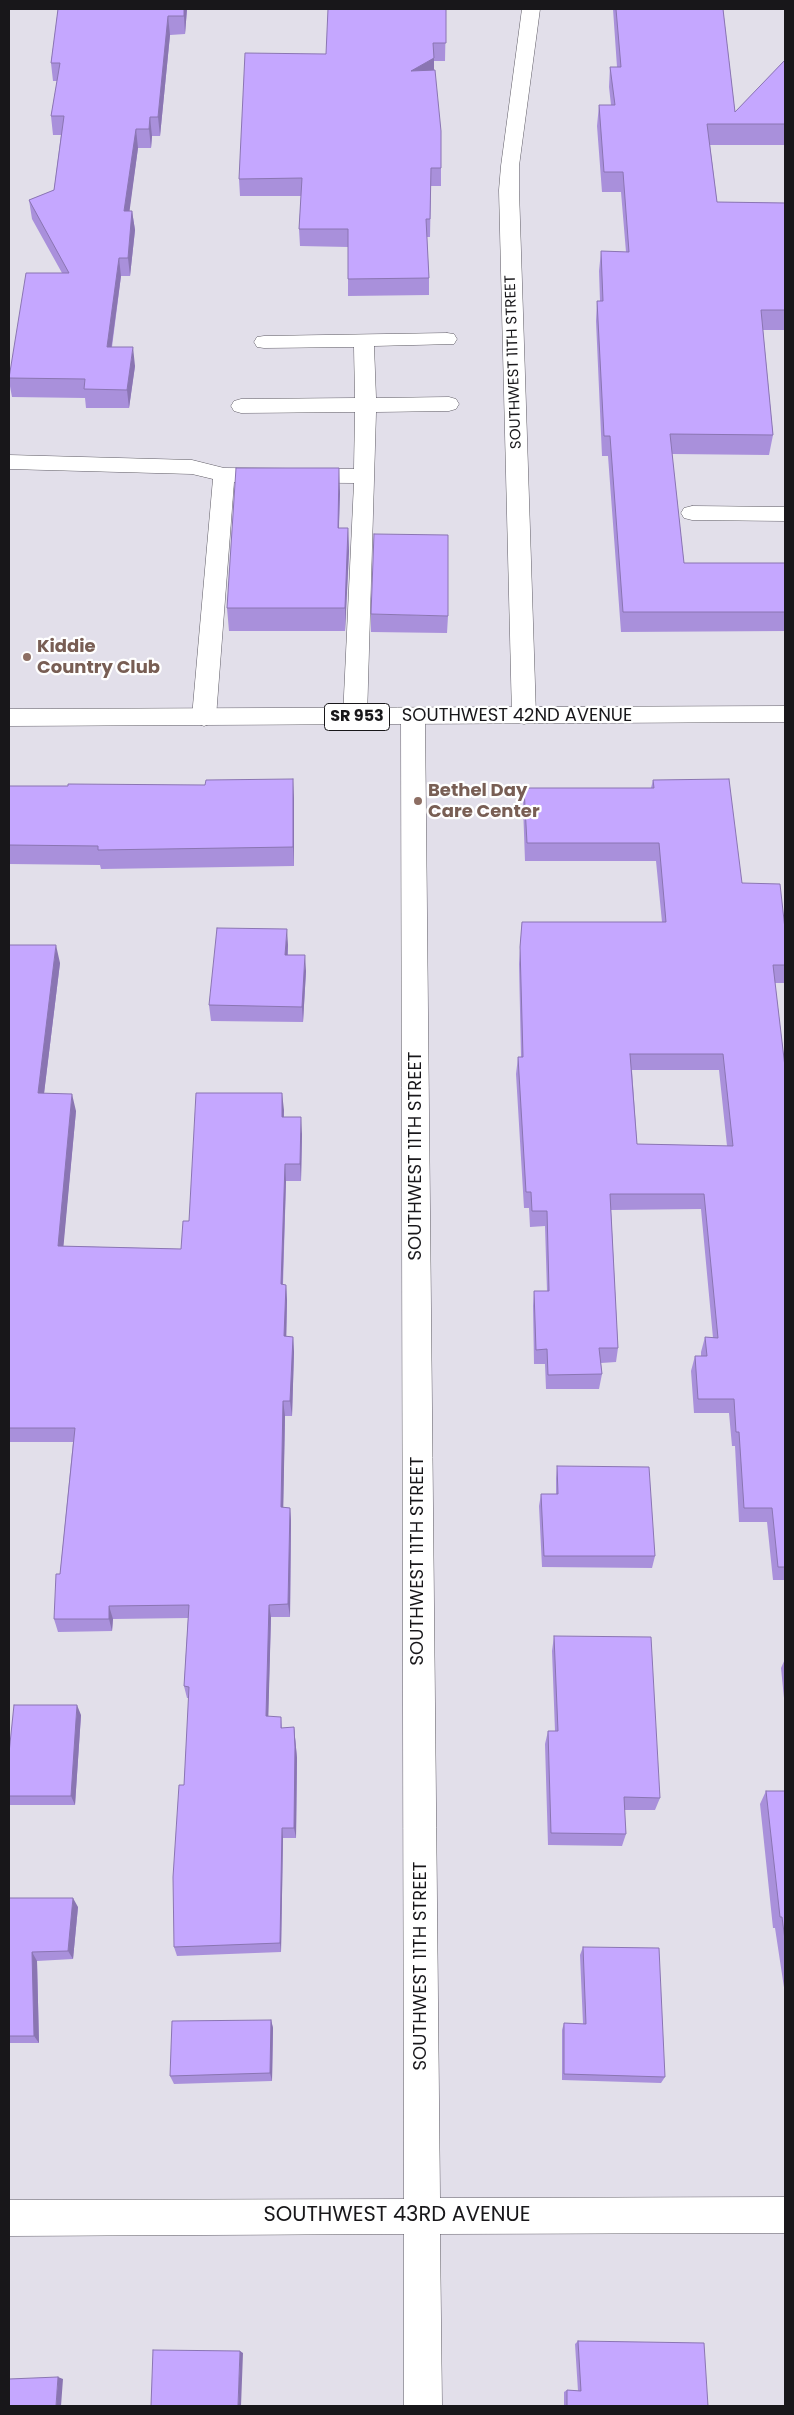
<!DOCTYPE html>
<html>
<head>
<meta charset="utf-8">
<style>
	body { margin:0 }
	#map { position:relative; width:794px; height:2415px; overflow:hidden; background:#e2dfea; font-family:Poppins,sans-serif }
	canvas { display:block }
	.frame { position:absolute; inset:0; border:10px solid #18171a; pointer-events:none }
</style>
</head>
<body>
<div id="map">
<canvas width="794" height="2415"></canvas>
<div class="frame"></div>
</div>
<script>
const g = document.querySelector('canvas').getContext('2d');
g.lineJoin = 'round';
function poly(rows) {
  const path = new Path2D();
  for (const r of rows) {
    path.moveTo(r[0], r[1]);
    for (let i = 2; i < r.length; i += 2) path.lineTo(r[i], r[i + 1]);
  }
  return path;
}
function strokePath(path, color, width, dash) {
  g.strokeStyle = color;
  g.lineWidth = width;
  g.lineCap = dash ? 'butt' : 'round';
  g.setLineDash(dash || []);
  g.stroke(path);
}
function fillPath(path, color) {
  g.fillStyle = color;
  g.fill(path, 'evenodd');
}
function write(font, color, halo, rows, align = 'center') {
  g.font = font + ' Poppins,sans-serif';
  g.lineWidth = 4.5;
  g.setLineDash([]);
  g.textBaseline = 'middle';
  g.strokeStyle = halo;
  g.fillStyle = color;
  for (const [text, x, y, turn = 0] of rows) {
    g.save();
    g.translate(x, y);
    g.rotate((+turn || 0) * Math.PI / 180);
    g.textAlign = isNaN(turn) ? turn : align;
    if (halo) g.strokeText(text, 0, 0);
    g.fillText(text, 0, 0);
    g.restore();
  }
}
const service = poly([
	[447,333,454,334,457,339,454,344,374,346,376,398,449,397,456,399,459,404,456,409,449,411,376,412,367,717,363,723,355,726,347,723,343,717,354,483,234,482,216,717,212,723,204,726,196,723,192,717,213,479,192,474,9,469,9,455,192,460,224,468,354,469,355,412,241,413,234,411,231,406,234,401,241,399,355,398,354,347,264,348,257,347,254,342,257,337,264,336,447,333],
	[692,506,785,507,785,521,692,520,684,518,681,513,684,508,692,506]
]);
const minor = poly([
	[522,9,540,9,519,166,519,190,536,716,532,722,524,724,516,722,512,716,499,190,501,166,522,9],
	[413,708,421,711,425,717,440,2198,785,2197,785,2233,440,2234,442,2406,404,2406,404,2234,9,2236,9,2200,404,2199,401,717,405,711,413,708]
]);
const primary = poly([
	[785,706,785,722,9,726,9,709,785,706]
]);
strokePath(service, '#5f5c65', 1);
strokePath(minor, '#5f5c65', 1);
strokePath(primary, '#5f5c65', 1);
fillPath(service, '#fff');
fillPath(minor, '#fff');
fillPath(primary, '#fff');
fillPath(poly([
	[58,9,187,9,185,34,170,35,160,136,152,136,151,148,138,148,129,211,132,211,135,230,130,276,121,276,112,347,135,366,129,408,86,408,85,398,12,397,9,381,9,376,62,273,32,219,29,200,54,190,61,135,53,135,51,116,57,81,53,81,51,63],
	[446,9,445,61,434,61,434,70,441,168,441,186,431,186,430,237,427,237,429,278,429,295,348,296,348,247,300,246,299,229,301,196,240,196,239,179,326,54],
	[613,9,723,9,735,112,785,60,785,145,710,145,717,202,785,203,785,330,763,330,773,435,769,455,672,454,684,563,785,563,785,631,621,632,608,456,602,456,596,321,597,301,600,301,599,271,601,251,626,252,621,192,602,192,597,126,599,105,611,105,609,87,610,67,617,67],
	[340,492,339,528,348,528,349,551,345,631,229,631,227,608],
	[371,614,448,616,447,633,371,632],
	[653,780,742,883,785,929,785,983,775,983,785,1067,785,1580,773,1580,767,1522,739,1522,735,1446,732,1446,729,1413,694,1413,691,1371,695,1356,701,1356,701,1352,705,1337,713,1338,701,1209,611,1210,618,1348,616,1362,601,1363,602,1374,599,1389,546,1389,545,1364,534,1364,533,1306,534,1291,547,1291,545,1226,530,1227,529,1208,524,1208,516,1074,518,1057,521,1057,519,964,522,922,662,922,656,861,525,861,523,806,524,788,651,788],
	[632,1070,719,1070,727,1146,637,1144],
	[9,786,294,798,294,866,101,869,100,865,9,864],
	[9,945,60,963,44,1093,76,1111,63,1246,181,1249,189,1221,284,1110,284,1117,302,1134,301,1181,286,1181,283,1285,286,1285,287,1300,286,1336,293,1337,294,1352,292,1416,285,1416,283,1507,290,1508,291,1521,290,1617,271,1617,268,1717,281,1717,282,1728,294,1727,297,1758,296,1838,283,1838,281,1952,177,1956,174,1947,184,1785,189,1698,187,1698,184,1686,188,1618,113,1619,112,1631,58,1632,54,1619,60,1574,73,1442,9,1442],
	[288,945,288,955,306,971,303,1022,211,1021,209,1005],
	[557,1466,655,1556,652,1568,542,1567,539,1506,541,1494,556,1494,556,1478],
	[554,1636,660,1798,655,1810,624,1810,626,1834,622,1846,548,1845,545,1744,548,1731,555,1731,552,1651],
	[785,1659,785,1708,781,1668],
	[81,1715,75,1805,9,1805,9,1753],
	[766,1791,785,1791,785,1994,775,1928,773,1928,760,1804],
	[9,1898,78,1907,73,1959,37,1961,39,2043,9,2043],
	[583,1947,665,2077,661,2083,562,2080,562,2030,564,2023,583,2024,580,1955],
	[271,2020,273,2028,272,2081,174,2084,170,2076],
	[578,2341,708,2406,564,2406,564,2392,567,2390,578,2391,575,2344]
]), '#a990db');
fillPath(poly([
	[184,9,187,9,185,34,184,16],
	[168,16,170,35,160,136,158,117],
	[434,58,434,76,411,71],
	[150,117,152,136,151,148,149,129],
	[136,129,138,148,127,230,124,211],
	[132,211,135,230,130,276,128,258],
	[119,258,121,276,109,365,107,347],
	[133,347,135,366,129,408,127,390],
	[339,468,340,492,338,551,338,528],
	[348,528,349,551,345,631,345,608],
	[293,779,294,798,294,866,293,847],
	[287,929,288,945,286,971,285,955],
	[56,945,60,963,42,1110,38,1093],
	[305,955,306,971,303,1022,302,1007],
	[282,1093,284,1110,283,1134,282,1117],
	[72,1094,76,1111,62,1262,58,1246],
	[301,1117,302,1134,301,1181,300,1164],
	[285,1164,286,1181,282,1300,281,1284],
	[286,1285,287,1300,286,1352,284,1336],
	[293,1337,294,1352,292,1416,290,1401],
	[283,1401,285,1416,283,1521,281,1507],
	[290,1508,291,1521,290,1617,288,1604],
	[269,1605,271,1617,268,1728,266,1716],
	[109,1606,113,1619,112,1631,109,1619],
	[77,1705,81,1715,75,1805,71,1796],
	[294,1727,297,1758,296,1838,294,1828],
	[282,1828,283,1838,281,1952,280,1943],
	[73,1898,78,1907,73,1959,68,1951],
	[32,1952,37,1961,39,2043,34,2036],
	[271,2020,273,2028,272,2081,270,2073],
	[240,2351,243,2353,241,2406,238,2406],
	[58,2377,63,2379,61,2406,56,2406]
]), '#8a75b2');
const building = poly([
	[58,9,184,9,184,16,168,16,158,117,150,117,149,129,136,129,124,211,132,211,128,258,119,258,107,347,133,347,127,390,84,389,85,379,9,378,26,273,69,273,29,200,54,190,64,116,51,116,60,63,51,63,58,9],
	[328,9,446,9,446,43,433,43,434,58,411,71,435,70,441,131,441,168,431,168,430,219,426,219,429,278,348,279,348,229,299,229,302,178,239,179,245,53,326,54,328,9],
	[616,9,723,9,735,112,785,60,785,124,707,124,717,202,785,203,785,310,761,310,773,435,670,434,684,563,785,563,785,612,623,612,610,436,604,436,597,301,603,301,601,251,629,252,623,172,604,172,599,105,615,105,610,67,621,67,616,9],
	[236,468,339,468,338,528,348,528,345,608,227,608,236,468],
	[374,534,448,535,448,616,371,614,374,534],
	[293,779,293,847,98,850,98,846,9,845,9,786,68,786,68,784,205,785,206,780,293,779],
	[729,779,742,883,780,884,785,929,785,965,773,965,785,1067,785,1567,778,1567,772,1508,744,1508,739,1432,736,1432,734,1399,698,1399,695,1356,707,1356,705,1337,718,1338,704,1194,610,1194,618,1348,599,1348,602,1374,548,1375,547,1349,536,1350,534,1291,549,1291,547,1211,532,1211,531,1192,526,1192,518,1057,523,1057,520,947,522,922,666,922,659,843,527,843,524,788,654,788,653,780,729,779],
	[630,1054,723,1054,733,1146,637,1144,630,1054],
	[217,928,287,929,285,955,305,955,302,1007,209,1005,217,928],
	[9,945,56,945,38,1093,72,1094,58,1246,181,1249,183,1221,189,1221,196,1093,282,1093,282,1117,301,1117,300,1164,285,1164,281,1284,286,1285,284,1336,293,1337,290,1401,283,1401,281,1507,290,1508,288,1604,269,1605,266,1716,281,1717,281,1728,294,1727,295,1747,294,1828,282,1828,280,1943,174,1947,173,1877,179,1785,184,1785,189,1687,184,1686,189,1605,109,1606,109,1619,54,1619,56,1574,60,1574,75,1428,9,1428,9,945],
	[557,1466,649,1467,655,1556,544,1556,541,1494,558,1494,557,1466],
	[554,1636,651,1637,660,1798,624,1797,626,1834,551,1833,548,1731,558,1731,554,1636],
	[14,1705,77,1705,71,1796,9,1796,9,1753,14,1705],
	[766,1791,785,1791,785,1940,782,1917,780,1917,766,1791],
	[9,1898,73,1898,68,1951,32,1952,34,2036,9,2036,9,1898],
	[583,1947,659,1948,665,2077,564,2074,564,2023,586,2024,583,1947],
	[271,2020,270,2073,170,2076,172,2021,271,2020],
	[578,2341,704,2343,708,2406,567,2406,567,2390,581,2391,578,2341],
	[153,2350,240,2351,238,2406,151,2406,153,2350],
	[58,2377,56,2406,9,2406,9,2379,58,2377]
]);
fillPath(building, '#c5a7ff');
strokePath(building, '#8a75b2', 1);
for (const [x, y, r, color] of [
	[27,657,5,"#8d6e63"],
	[418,801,5,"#8d6e63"]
]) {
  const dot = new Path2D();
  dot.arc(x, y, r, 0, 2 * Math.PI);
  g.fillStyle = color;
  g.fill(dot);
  strokePath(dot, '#fff', 2);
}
write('15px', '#18171a', '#fff', [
	["SOUTHWEST 11TH STREET",514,362,-92]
]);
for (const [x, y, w] of [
	[357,717,65]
]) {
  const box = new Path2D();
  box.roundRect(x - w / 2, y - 13.5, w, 27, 4);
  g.fillStyle = '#fff';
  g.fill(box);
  strokePath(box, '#18171a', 1);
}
write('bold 16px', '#18171a', null, [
	["SR 953",357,717]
]);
write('bold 18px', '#785e54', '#fff', [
	["Kiddie",37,647],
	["Country Club",37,668],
	["Bethel Day",428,791],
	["Care Center",428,812]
], 'left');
write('18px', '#18171a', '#fff', [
	["SOUTHWEST 42ND AVENUE",517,716],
	["SOUTHWEST 11TH STREET",416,1156,-90],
	["SOUTHWEST 11TH STREET",418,1561,-90],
	["SOUTHWEST 11TH STREET",421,1966,-90]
]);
write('21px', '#18171a', '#fff', [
	["SOUTHWEST 43RD AVENUE",397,2216]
]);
</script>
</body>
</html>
